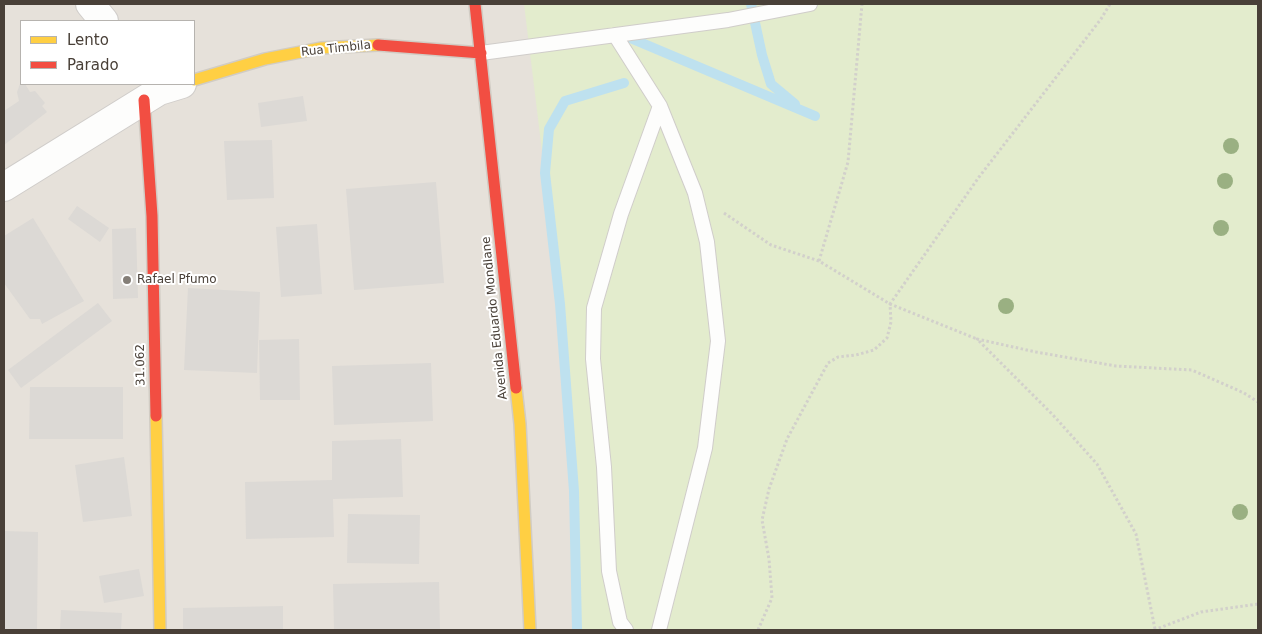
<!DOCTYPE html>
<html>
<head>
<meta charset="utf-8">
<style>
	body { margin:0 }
	#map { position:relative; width:1262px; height:634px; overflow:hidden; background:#f2f0ed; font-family:"DejaVu Sans",sans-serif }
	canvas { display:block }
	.frame { position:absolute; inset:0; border:5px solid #494038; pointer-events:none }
	.legend { position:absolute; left:20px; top:20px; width:175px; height:65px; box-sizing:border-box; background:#fff; border:1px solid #b6b3af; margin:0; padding:6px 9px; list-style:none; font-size:15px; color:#494038 }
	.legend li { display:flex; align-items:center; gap:10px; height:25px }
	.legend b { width:25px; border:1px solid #b6b3af }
</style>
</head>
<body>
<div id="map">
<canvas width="1262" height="634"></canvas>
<div class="frame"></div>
<ul class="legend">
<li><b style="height:6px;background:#ffcf43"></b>Lento</li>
<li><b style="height:6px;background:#f24e42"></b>Parado</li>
</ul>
</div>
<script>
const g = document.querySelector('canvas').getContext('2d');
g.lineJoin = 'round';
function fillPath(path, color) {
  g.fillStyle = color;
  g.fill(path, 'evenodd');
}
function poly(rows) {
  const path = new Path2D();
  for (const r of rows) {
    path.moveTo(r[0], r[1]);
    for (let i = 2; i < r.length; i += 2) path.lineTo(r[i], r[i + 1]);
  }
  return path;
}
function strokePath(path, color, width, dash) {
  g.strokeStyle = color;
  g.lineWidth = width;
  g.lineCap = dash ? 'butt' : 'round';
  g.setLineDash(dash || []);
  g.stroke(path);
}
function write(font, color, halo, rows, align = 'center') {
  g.font = font + ' "DejaVu Sans",sans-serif';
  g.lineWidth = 4;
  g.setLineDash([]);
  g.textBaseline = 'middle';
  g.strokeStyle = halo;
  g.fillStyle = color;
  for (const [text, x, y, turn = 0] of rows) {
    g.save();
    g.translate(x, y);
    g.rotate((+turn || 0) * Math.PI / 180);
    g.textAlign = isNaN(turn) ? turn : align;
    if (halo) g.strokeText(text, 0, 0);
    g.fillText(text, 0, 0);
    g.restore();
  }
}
fillPath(poly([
	[4,4,1258,4,1258,630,4,630],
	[21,21,194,21,194,84,21,84]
]), '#e6e1da');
fillPath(poly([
	[524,4,1258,4,1258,630,576,630,574,497,551,225]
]), '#e3eccd');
strokePath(poly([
	[751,4,762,55,771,84,795,104],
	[623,35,815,116],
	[577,630,574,491,560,304,545,173,549,129,565,101,624,83]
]), '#bee1ef', 10);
fillPath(poly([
	[20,84,25,84,30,92,35,91,45,103,42,106,47,112,4,145,4,111,19,101,17,92],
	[303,96,307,121,261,127,258,103],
	[272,140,274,198,227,200,224,141],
	[436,182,444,283,354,290,346,189],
	[77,206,109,228,100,242,68,219],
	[33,218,84,301,42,324,40,319,30,319,4,283,4,236],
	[317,224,322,294,281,297,276,227],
	[136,228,138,298,113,299,112,229],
	[188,288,260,292,257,373,184,370],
	[98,303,112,321,21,388,8,370],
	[299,339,300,400,260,400,259,340],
	[431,363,433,421,334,425,332,366],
	[30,387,123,387,123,439,29,439],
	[401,439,403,497,333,499,334,537,246,539,245,482,332,480,332,441],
	[124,457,132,516,83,522,75,465],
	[348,514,420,515,419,564,347,563],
	[4,531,38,532,37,630,4,630],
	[139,569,144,596,104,603,99,576],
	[439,582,440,630,334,630,333,584],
	[283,606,283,630,183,630,183,608],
	[61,610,122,613,121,630,60,630]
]), '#dcd9d5');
const lane = poly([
	[615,35,660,106,695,193,707,242,718,341,705,448,659,630],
	[481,53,728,20,810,4],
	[626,630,620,622,609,571,604,467,593,359,594,308,621,214,660,106]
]);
const street = poly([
	[90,4,104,21],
	[4,187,159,91,182,84]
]);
const slow = poly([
	[194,80,265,59,321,48,378,45],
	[516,388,520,424,530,630],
	[156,416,160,630]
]);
const jam = poly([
	[475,4,516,388],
	[378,45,481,53],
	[144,100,152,216,156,416]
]);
strokePath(lane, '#d0cdca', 16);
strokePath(street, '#d0cdca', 30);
strokePath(slow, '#d1ccc4', 14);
strokePath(jam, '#d1ccc4', 14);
strokePath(poly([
	[724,213,771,245,819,261,890,304,977,339],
	[819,261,848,162,862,4],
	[1155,629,1136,534,1097,464,1053,415,977,339,1036,352,1116,366,1192,370,1244,393,1258,402],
	[758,630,772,598,769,559,762,520,769,489,787,439,828,363,838,357,856,355,874,350,887,338,891,322,890,304,979,177,1101,19,1110,4],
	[1154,630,1201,612,1258,604]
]), '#d2d0cb', 3, [2.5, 2.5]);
strokePath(lane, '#fdfdfc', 14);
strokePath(street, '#fdfdfc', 28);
strokePath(slow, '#ffcf43', 11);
strokePath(jam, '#f24e42', 11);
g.fillStyle = '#9ab082';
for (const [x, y] of [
	[1231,146],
	[1225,181],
	[1221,228],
	[1006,306],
	[1240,512]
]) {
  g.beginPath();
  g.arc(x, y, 8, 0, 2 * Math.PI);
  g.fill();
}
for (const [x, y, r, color] of [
	[127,280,5,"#847e77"]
]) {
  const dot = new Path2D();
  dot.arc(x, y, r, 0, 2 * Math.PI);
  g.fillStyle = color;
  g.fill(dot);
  strokePath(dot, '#fff', 2);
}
write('12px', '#494038', '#fff', [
	["Rua Timbila",336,49,-6],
	["Avenida Eduardo Mondlane",495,318,-96],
	["31.062",141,365,-91]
]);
write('12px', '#494038', '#fff', [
	["Rafael Pfumo",137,280]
], 'left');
</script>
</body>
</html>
